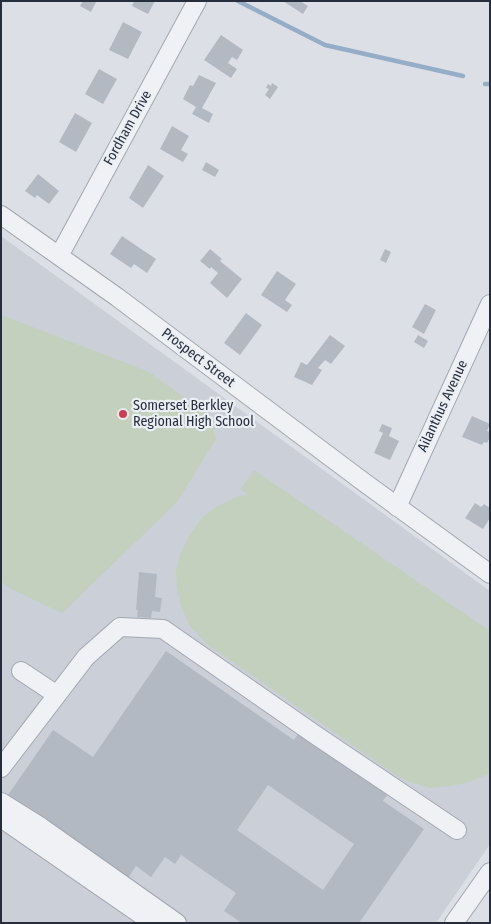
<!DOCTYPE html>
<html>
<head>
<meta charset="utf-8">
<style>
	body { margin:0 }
	#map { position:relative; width:491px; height:924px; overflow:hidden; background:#dce0e6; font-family:"Fira Sans Condensed",sans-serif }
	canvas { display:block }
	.frame { position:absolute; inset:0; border:2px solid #262e3d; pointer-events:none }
</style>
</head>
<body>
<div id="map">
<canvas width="491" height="924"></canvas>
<div class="frame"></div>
</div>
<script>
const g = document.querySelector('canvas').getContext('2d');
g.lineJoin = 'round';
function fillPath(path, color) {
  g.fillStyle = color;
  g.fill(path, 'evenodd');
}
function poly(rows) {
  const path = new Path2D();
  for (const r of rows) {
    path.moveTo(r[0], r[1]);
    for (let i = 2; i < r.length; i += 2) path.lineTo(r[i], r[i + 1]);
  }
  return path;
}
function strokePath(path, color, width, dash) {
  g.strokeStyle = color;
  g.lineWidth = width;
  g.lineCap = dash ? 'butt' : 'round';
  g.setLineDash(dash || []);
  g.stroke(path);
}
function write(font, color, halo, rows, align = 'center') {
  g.font = font + ' "Fira Sans Condensed",sans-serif';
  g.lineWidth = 4.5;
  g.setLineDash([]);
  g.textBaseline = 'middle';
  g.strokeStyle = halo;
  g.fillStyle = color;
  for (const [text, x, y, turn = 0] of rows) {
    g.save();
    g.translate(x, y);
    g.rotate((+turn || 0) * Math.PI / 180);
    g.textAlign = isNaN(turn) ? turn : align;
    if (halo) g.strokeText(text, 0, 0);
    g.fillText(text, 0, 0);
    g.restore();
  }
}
fillPath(poly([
	[1,236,490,591,490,844,436,923,1,923]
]), '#cacfd8');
fillPath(poly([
	[1,315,147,371,212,417,216,439,177,502,62,613,11,589,1,581],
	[254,470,490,631,490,773,470,782,450,786,430,788,410,782,396,775,207,644,190,626,181,606,177,588,176,572,180,555,189,536,201,519,216,507,236,497,248,495,241,489]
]), '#c2d0bd');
strokePath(poly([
	[238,1,325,45,463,76],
	[485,84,490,84]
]), '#96adc7', 4.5);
fillPath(poly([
	[83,1,96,2,91,12,80,6],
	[134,1,155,1,148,14,132,6],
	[283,1,300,1,308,6,303,14],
	[123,22,142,32,128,59,109,50],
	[221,35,243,50,237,60,232,57,228,63,237,69,231,78,204,60],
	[99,69,117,79,103,104,85,94],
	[199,75,216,83,202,108,213,114,209,123,192,114,196,107,183,99,190,85,193,86],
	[272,83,278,87,270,99,265,95,269,89,266,88,268,84,271,86],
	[75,113,92,123,76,152,59,142],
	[172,126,189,136,181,150,188,154,183,162,160,149],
	[206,162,219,170,215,177,202,170],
	[148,165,164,176,143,208,129,198],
	[38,174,59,191,49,204,37,195,35,198,25,191],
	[122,236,156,259,147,273,134,264,131,268,110,254],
	[210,249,222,259,220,261,242,279,227,298,210,283,218,273,211,267,210,269,200,261],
	[385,249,391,252,386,263,380,260],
	[277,271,296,284,285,300,292,305,287,312,261,295],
	[425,304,436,310,424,334,412,327],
	[246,313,262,325,240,355,224,343],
	[330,335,345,346,331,364,325,360,318,368,322,370,312,385,294,377,301,362,307,365],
	[418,335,428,341,424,348,414,342],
	[472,416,490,424,487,431,490,432,490,437,487,443,484,442,482,445,462,437],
	[382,424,392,428,389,436,399,441,390,460,374,453,383,433,379,431],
	[475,503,481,507,484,504,490,508,490,518,483,529,465,518],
	[139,572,157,574,155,597,162,598,160,612,152,611,151,618,137,617,138,610,136,610],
	[166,651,294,740,298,734,387,795,383,801,424,829,359,923,242,923,224,911,236,893,181,855,175,864,165,857,151,877,136,866,128,878,8,795,53,730,93,757],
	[268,785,354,844,323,890,237,830]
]), '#b3b9c3');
const minor = poly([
	[1,215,117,297,365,483,490,574],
	[59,256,197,1],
	[397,507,490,304],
	[21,671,57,695],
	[1,768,86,657,120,627,163,629,314,734,457,830],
	[1,802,41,827,177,923],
	[1,818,153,923],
	[454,923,490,872]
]);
strokePath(minor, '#a2a7b0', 20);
strokePath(minor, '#eff1f5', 18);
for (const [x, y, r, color] of [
	[123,414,5,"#ce3e51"]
]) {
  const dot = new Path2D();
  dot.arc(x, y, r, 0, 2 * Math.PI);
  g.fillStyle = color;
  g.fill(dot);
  strokePath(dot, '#ebeff4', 2);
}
write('14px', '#262e3d', '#ebeff4', [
	["Fordham Drive",128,128,-61],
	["Prospect Street",198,358,37],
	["Ailanthus Avenue",443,406,-65]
]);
write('14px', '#262e3d', '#ebeff4', [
	["Somerset Berkley",133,406],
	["Regional High School",133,422]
], 'left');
</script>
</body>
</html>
